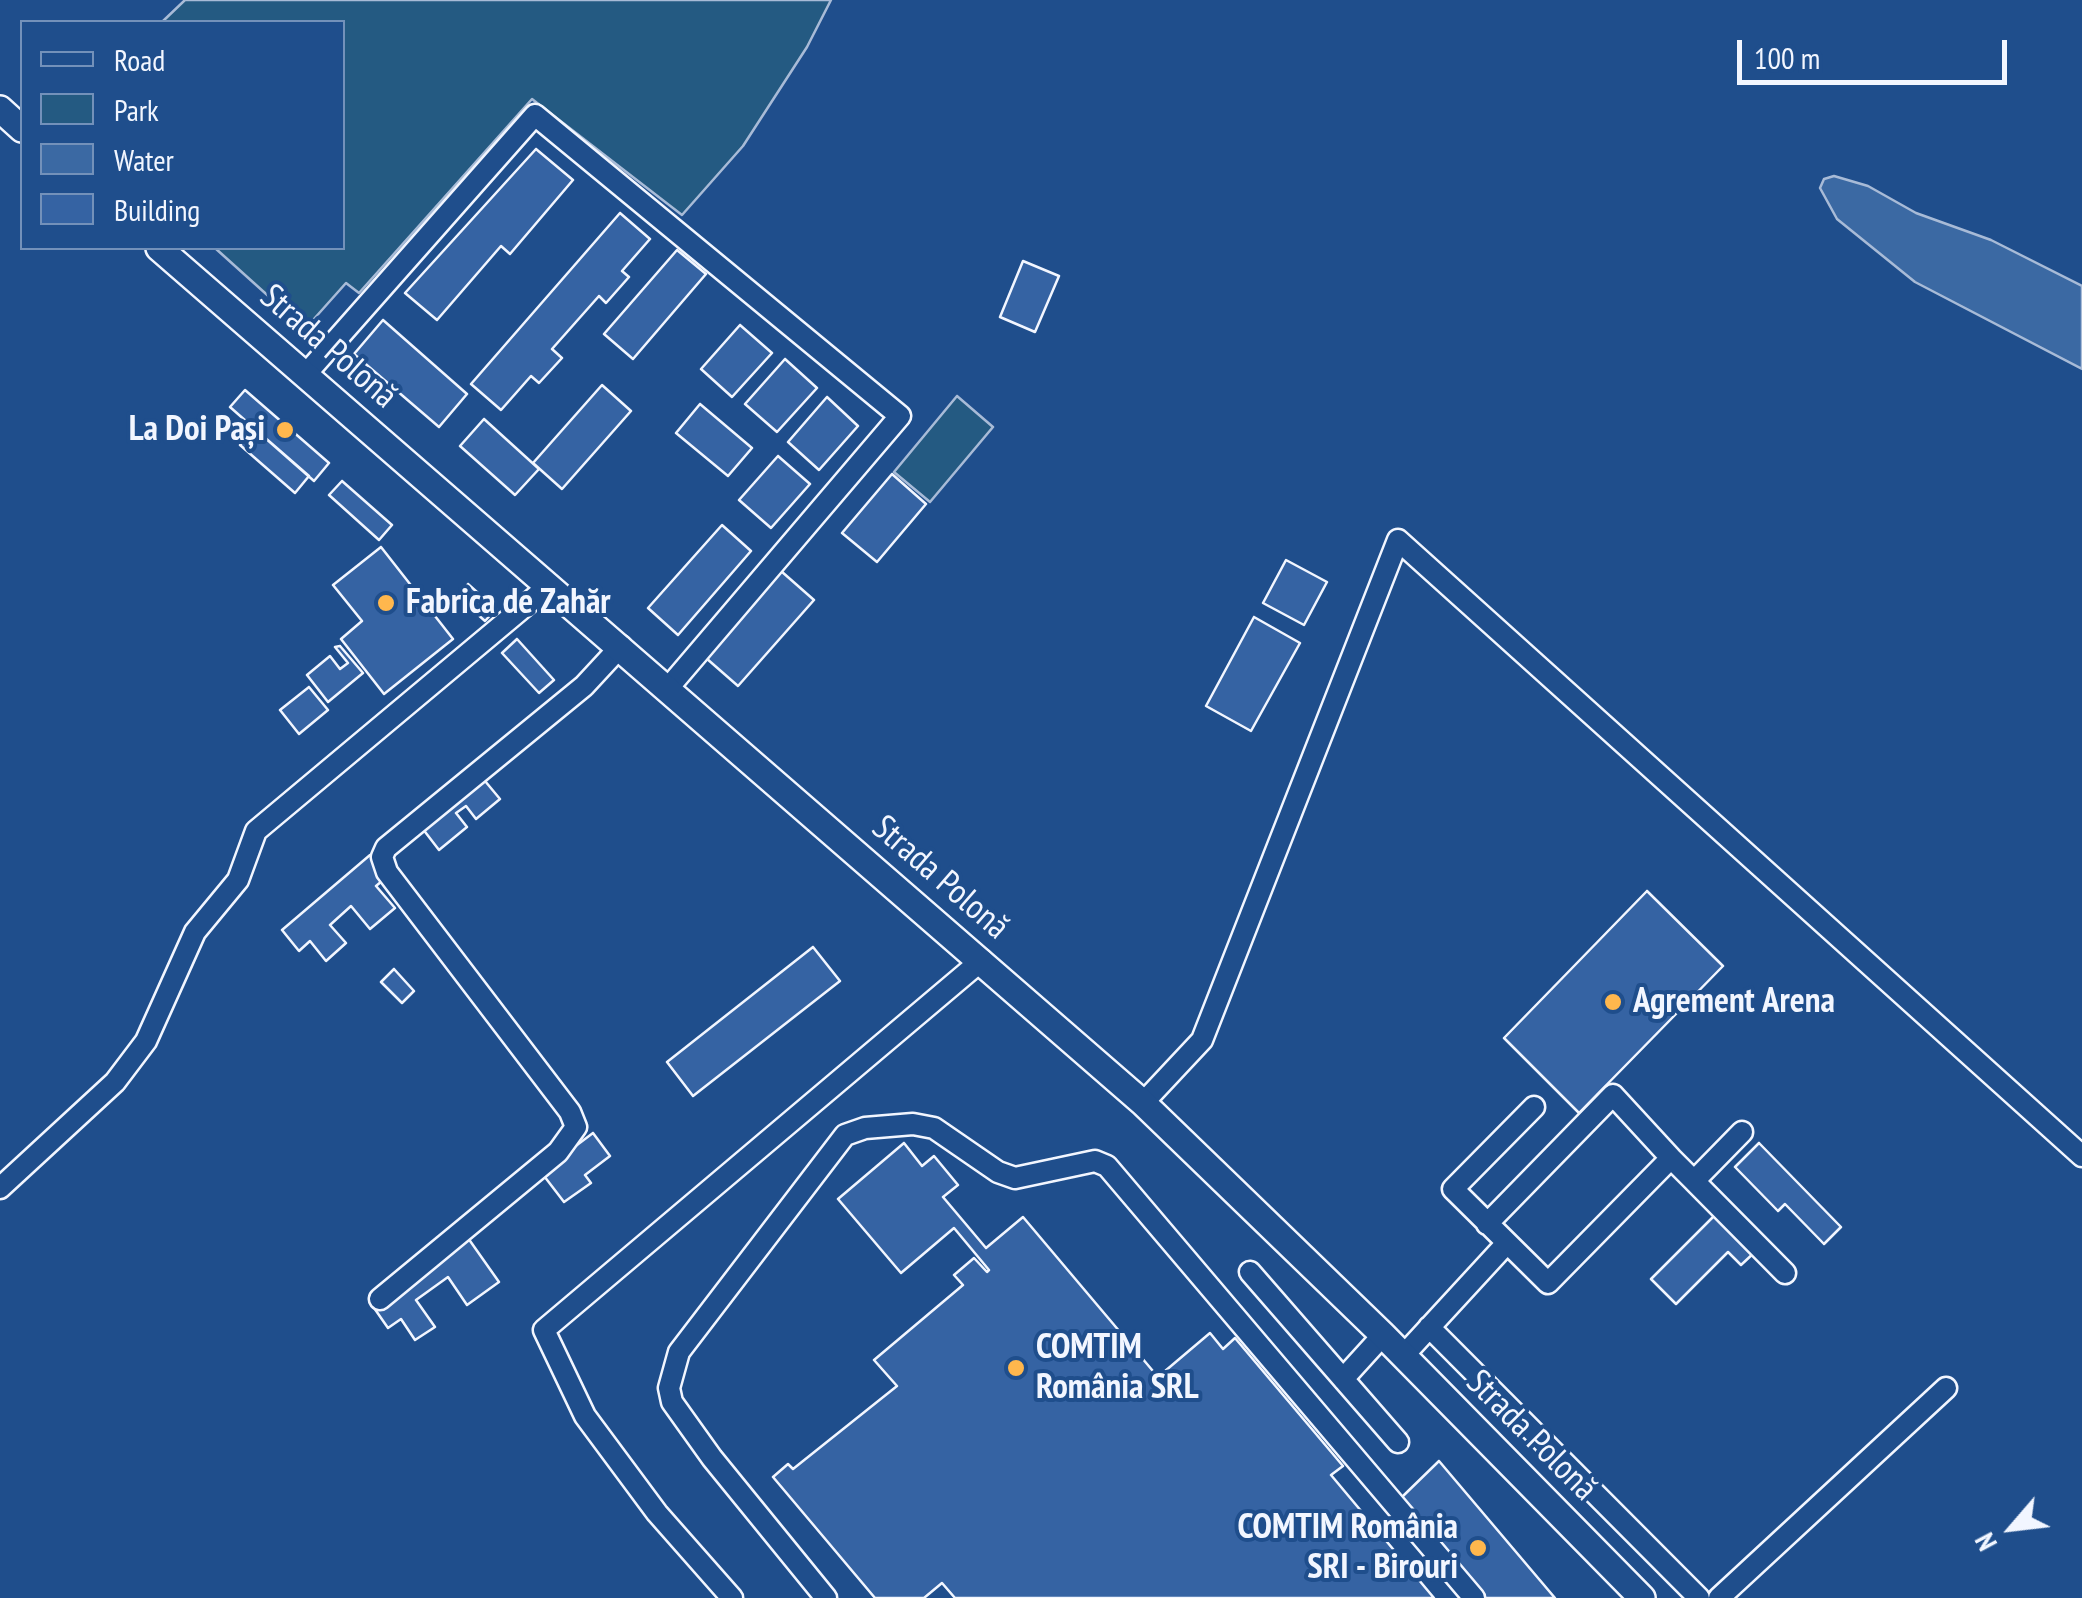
<!DOCTYPE html>
<html>
<head>
<meta charset="utf-8">
<style>
	body { margin:0 }
	#map { position:relative; width:2082px; height:1598px; overflow:hidden; background:#1f4e8c; font-family:"PT Sans Narrow",sans-serif }
	canvas { display:block }
	.legend { position:absolute; left:20px; top:20px; width:325px; height:230px; box-sizing:border-box; background:#1f4e8c; border:2px solid #7391ba; margin:0; padding:12px 18px; list-style:none; font-size:30px; color:#f2f6ff }
	.legend li { display:flex; align-items:center; gap:20px; height:50px }
	.legend b { width:50px; border:2px solid #7391ba }
	.north { position:absolute; left:1962px; top:1478px; width:100px; height:100px; -webkit-text-stroke:8px #1f4e8c; paint-order:stroke; rotate:242deg; font-size:28px; font-weight:700; line-height:40px; text-align:center; color:#f2f6ff }
	.north::after { content:''; display:block; margin:auto; width:35px; height:45px; background:#f2f6ff; clip-path:polygon(50% 0,100% 100%,50% 72%,0 100%) }
	.scale { position:absolute; left:1737px; top:40px; width:270px; height:45px; box-sizing:border-box; border:5px solid #f2f6ff; border-top:0; padding-left:12px; font-size:30px; line-height:35px; white-space:nowrap; color:#f2f6ff; -webkit-text-stroke:8px #1f4e8c; paint-order:stroke }
</style>
</head>
<body>
<div id="map">
<canvas width="2082" height="1598"></canvas>
<ul class="legend">
<li><b style="height:12px;background:#1f4e8c"></b>Road</li>
<li><b style="height:28px;background:#245a82"></b>Park</li>
<li><b style="height:28px;background:#3b69a3"></b>Water</li>
<li><b style="height:28px;background:#3563a3"></b>Building</li>
</ul>
<div class="north">N</div>
<div class="scale">100 m</div>
</div>
<script>
const g = document.querySelector('canvas').getContext('2d');
g.lineJoin = 'round';
function fillPath(path, color) {
  g.fillStyle = color;
  g.fill(path, 'evenodd');
}
function poly(rows) {
  const path = new Path2D();
  for (const r of rows) {
    path.moveTo(r[0], r[1]);
    for (let i = 2; i < r.length; i += 2) path.lineTo(r[i], r[i + 1]);
  }
  return path;
}
function strokePath(path, color, width, dash) {
  g.strokeStyle = color;
  g.lineWidth = width;
  g.lineCap = dash ? 'butt' : 'round';
  g.setLineDash(dash || []);
  g.stroke(path);
}
function write(font, color, halo, rows, align = 'center') {
  g.font = font + ' "PT Sans Narrow",sans-serif';
  g.lineWidth = 8;
  g.setLineDash([]);
  g.textBaseline = 'middle';
  g.strokeStyle = halo;
  g.fillStyle = color;
  for (const [text, x, y, turn = 0] of rows) {
    g.save();
    g.translate(x, y);
    g.rotate((+turn || 0) * Math.PI / 180);
    g.textAlign = isNaN(turn) ? turn : align;
    if (halo) g.strokeText(text, 0, 0);
    g.fillText(text, 0, 0);
    g.restore();
  }
}
const green = poly([
	[185,0,831,0,807,47,743,146,682,215,532,99,359,293,346,283,305,329,215,248,342,248,342,22,162,22,185,0],
	[957,396,993,427,930,502,894,472,957,396]
]);
fillPath(green, '#245a82');
strokePath(green, '#a8bbd7', 2.5);
const water = poly([
	[1834,176,1868,186,1916,213,1991,240,2082,286,2082,369,1915,282,1837,219,1820,188,1824,179,1834,176]
]);
fillPath(water, '#3b69a3');
strokePath(water, '#a8bbd7', 2.5);
const building = poly([
	[536,149,573,180,510,254,501,246,437,320,405,293,536,149],
	[620,213,650,239,622,271,629,277,606,303,599,296,552,349,562,358,539,383,531,376,501,410,471,384,620,213],
	[677,250,706,274,633,359,604,334,677,250],
	[1023,261,1059,276,1035,332,1000,317,1023,261],
	[383,320,467,394,439,427,354,354,383,320],
	[740,325,772,353,732,397,701,369,740,325],
	[785,359,817,388,777,432,745,404,785,359],
	[602,385,631,411,562,489,533,463,602,385],
	[245,390,329,463,314,481,230,407,245,390],
	[827,397,858,426,819,470,788,442,827,397],
	[700,404,752,448,728,476,676,433,700,404],
	[484,419,539,469,515,495,460,446,484,419],
	[255,429,309,476,295,493,240,445,255,429],
	[778,456,810,484,771,528,739,500,778,456],
	[892,474,926,504,877,562,842,533,892,474],
	[342,481,392,525,379,540,329,495,342,481],
	[722,525,751,551,678,635,648,608,722,525],
	[381,547,453,639,384,694,341,639,362,621,333,585,381,547],
	[1286,560,1327,582,1304,625,1263,603,1286,560],
	[781,571,814,600,738,686,706,658,781,571],
	[468,584,496,609,485,621,457,596,468,584],
	[1254,617,1300,643,1251,731,1206,706,1254,617],
	[517,639,554,680,539,693,502,653,517,639],
	[340,646,363,673,328,702,307,675,330,656,340,669,348,663,335,647,340,646],
	[309,687,328,710,299,734,280,710,309,687],
	[480,775,500,799,476,819,466,806,456,813,467,827,439,850,419,824,480,775],
	[370,855,388,876,376,886,395,908,370,929,351,906,330,925,346,943,326,961,310,941,299,951,282,930,370,855],
	[1647,891,1723,966,1579,1113,1504,1038,1647,891],
	[813,947,840,981,693,1096,667,1062,813,947],
	[394,969,414,991,402,1003,381,982,394,969],
	[593,1133,610,1156,585,1175,591,1183,564,1202,541,1172,593,1133],
	[904,1143,922,1166,934,1156,958,1185,943,1197,986,1248,1023,1217,1158,1377,1210,1333,1223,1349,1235,1338,1343,1466,1331,1475,1434,1598,955,1598,942,1583,924,1598,875,1598,773,1477,788,1464,793,1469,897,1386,874,1360,963,1285,954,1275,974,1258,987,1272,989,1270,954,1228,901,1273,838,1199,904,1143],
	[1759,1143,1841,1227,1824,1244,1785,1204,1778,1211,1735,1167,1759,1143],
	[1718,1212,1756,1251,1741,1265,1728,1252,1676,1304,1651,1279,1718,1212],
	[468,1238,499,1282,467,1305,448,1277,416,1300,435,1327,415,1340,401,1319,388,1328,372,1305,468,1238],
	[1439,1461,1555,1598,1485,1598,1402,1497,1439,1461]
]);
fillPath(building, '#3563a3');
strokePath(building, '#f2f6ff', 2.5);
const minor = poly([
	[306,374,535,115,900,416,669,687],
	[1143,1103,1202,1040,1398,540,2082,1156],
	[1534,1107,1453,1189,1548,1283,1671,1158,1694,1181,1742,1132],
	[1694,1181,1785,1273],
	[0,1188,115,1082,146,1041,195,932,238,880,256,831,550,585],
	[1487,1224,1613,1095,1671,1158],
	[1250,1272,1398,1442],
	[380,1299,558,1152,576,1127,570,1112,387,872,382,857,386,848,584,686,621,646],
	[1429,1327,1699,1598],
	[1403,1356,1507,1243],
	[1343,1379,1383,1335],
	[732,1598,657,1513,585,1416,544,1330,982,960],
	[826,1598,712,1458,672,1402,669,1388,679,1352,845,1135,865,1128,913,1124,934,1128,998,1172,1015,1178,1095,1161,1107,1166,1474,1598],
	[1719,1598,1946,1388]
]);
const major = poly([
	[0,109,22,129],
	[159,248,1143,1103,1383,1335,1642,1598]
]);
strokePath(minor, '#f2f6ff', 25);
strokePath(major, '#f2f6ff', 30);
strokePath(minor, '#1f4e8c', 20);
strokePath(major, '#1f4e8c', 25);
for (const [x, y, r, color] of [
	[285,430,10,"#ffb74d"],
	[386,603,10,"#ffb74d"],
	[1613,1002,10,"#ffb74d"],
	[1016,1368,10,"#ffb74d"],
	[1478,1548,10,"#ffb74d"]
]) {
  const dot = new Path2D();
  dot.arc(x, y, r, 0, 2 * Math.PI);
  g.fillStyle = color;
  g.fill(dot);
  strokePath(dot, '#1f4e8c', 4);
}
write('35px', '#f2f6ff', '#1f4e8c', [
	["Strada Polonă",328,347,41],
	["Strada Polonă",940,878,41],
	["Strada Polonă",1531,1436,45]
]);
write('bold 35px', '#f2f6ff', '#1f4e8c', [
	["La Doi Pași",265,430,"right"],
	["Fabrica de Zahăr",406,603],
	["Agrement Arena",1633,1002],
	["COMTIM",1036,1348],
	["România SRL",1036,1388],
	["COMTIM România",1458,1528,"right"],
	["SRI - Birouri",1458,1568,"right"]
], 'left');
</script>
</body>
</html>
